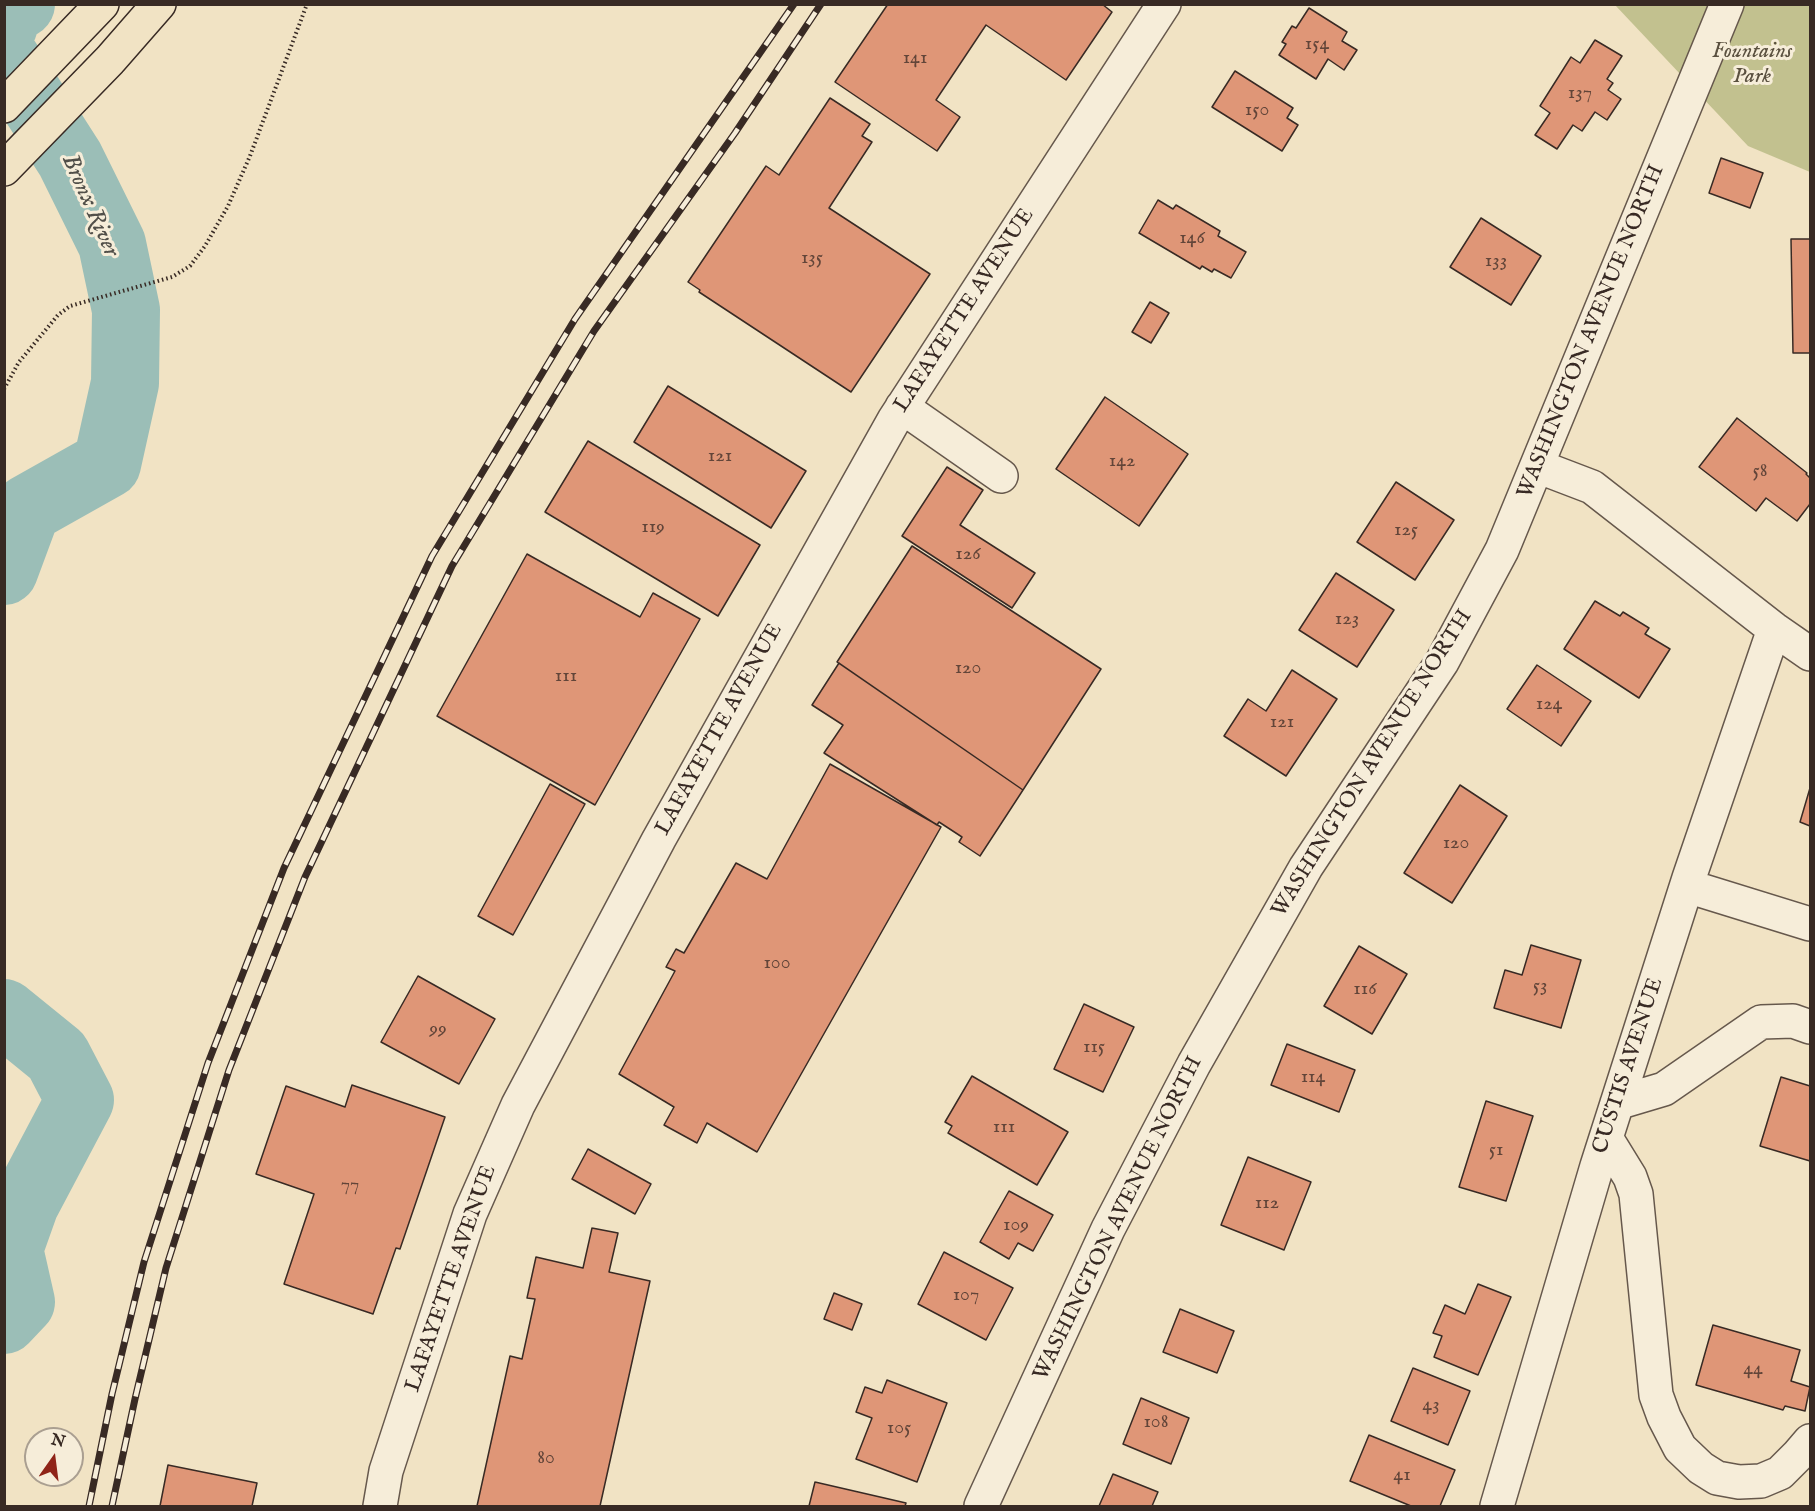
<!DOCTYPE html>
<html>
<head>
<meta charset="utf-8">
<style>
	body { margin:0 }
	#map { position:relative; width:1815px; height:1511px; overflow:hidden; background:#f1e3c4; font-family:"IM FELL English",serif }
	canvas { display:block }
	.frame { position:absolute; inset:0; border:6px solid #382a24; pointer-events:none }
	.north { position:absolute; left:24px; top:1427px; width:60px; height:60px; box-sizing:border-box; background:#f6edd9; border:2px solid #aa9f91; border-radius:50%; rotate:14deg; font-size:16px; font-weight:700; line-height:24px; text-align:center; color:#382a24 }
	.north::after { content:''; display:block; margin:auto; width:21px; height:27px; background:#8f2418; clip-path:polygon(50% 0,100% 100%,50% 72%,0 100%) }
</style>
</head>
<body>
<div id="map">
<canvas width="1815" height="1511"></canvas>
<div class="frame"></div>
<div class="north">N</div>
</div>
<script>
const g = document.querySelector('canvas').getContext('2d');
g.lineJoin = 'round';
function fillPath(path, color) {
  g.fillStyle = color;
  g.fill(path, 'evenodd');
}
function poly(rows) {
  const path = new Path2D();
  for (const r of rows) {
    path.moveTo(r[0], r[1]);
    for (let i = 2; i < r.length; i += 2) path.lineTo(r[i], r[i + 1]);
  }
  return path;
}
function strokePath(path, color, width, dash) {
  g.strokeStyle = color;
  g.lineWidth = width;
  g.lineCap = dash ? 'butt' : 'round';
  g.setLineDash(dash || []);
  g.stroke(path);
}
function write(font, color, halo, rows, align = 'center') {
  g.font = font + ' "IM FELL English",serif';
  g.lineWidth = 6;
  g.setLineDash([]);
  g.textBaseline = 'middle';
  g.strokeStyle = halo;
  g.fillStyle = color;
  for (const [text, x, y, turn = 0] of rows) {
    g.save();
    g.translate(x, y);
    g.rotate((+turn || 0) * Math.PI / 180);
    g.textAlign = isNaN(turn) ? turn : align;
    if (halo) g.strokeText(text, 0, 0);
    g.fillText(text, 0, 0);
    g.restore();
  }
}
fillPath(poly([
	[1615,5,1810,5,1810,172,1748,146]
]), '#c2c18f');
strokePath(poly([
	[4,25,7,12,21,4],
	[4,56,70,159,112,244,126,310,125,383,107,464,27,509,4,571],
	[4,1013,57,1056,80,1100,25,1204,9,1249,21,1302,4,1320]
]), '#9bbeb7', 68);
const building = poly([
	[888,4,1102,4,1112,12,1066,80,986,25,936,100,960,117,937,151,835,82,888,4],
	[1309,8,1347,32,1342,41,1357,50,1344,70,1328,59,1316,79,1279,55,1286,44,1282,42,1292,26,1296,28,1309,8],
	[1595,40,1622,56,1607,79,1613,83,1608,90,1621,99,1607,120,1595,112,1582,131,1573,125,1557,149,1535,135,1550,113,1540,106,1571,57,1580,63,1595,40],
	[1235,71,1293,108,1287,118,1298,125,1282,151,1212,107,1235,71],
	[830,98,870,124,862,136,872,142,829,208,930,274,851,392,699,292,700,290,688,282,766,166,779,175,830,98],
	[1721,158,1763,173,1750,208,1709,193,1721,158],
	[1158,200,1173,209,1176,205,1220,231,1218,236,1246,252,1231,278,1214,269,1212,272,1202,266,1200,269,1139,233,1158,200],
	[1481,218,1541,256,1511,305,1450,267,1481,218],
	[1791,239,1810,239,1810,353,1793,353,1791,239],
	[1150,302,1169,313,1151,343,1132,332,1150,302],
	[668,386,806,471,771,528,634,442,668,386],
	[1105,397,1188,454,1139,526,1056,469,1105,397],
	[1737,418,1807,473,1806,474,1810,478,1810,504,1797,521,1766,498,1756,511,1699,467,1737,418],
	[588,441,760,545,718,616,545,512,588,441],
	[947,467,983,490,960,525,1035,573,1012,608,902,536,947,467],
	[1396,482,1454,520,1415,580,1357,542,1396,482],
	[912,546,1101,669,1023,790,837,662,912,546],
	[527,554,640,617,653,593,700,619,595,805,437,716,527,554],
	[1336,573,1394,610,1357,667,1299,630,1336,573],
	[1595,601,1620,616,1623,612,1649,628,1645,634,1670,649,1639,698,1564,649,1595,601],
	[839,663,1023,790,980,856,959,842,962,837,939,822,937,825,824,753,843,725,812,705,839,663],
	[1537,665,1591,701,1561,746,1507,709,1537,665],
	[1292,670,1337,699,1286,776,1224,736,1248,699,1266,711,1292,670],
	[830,764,941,827,757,1152,707,1123,697,1143,664,1125,674,1107,619,1074,675,971,666,967,676,949,684,953,736,863,767,879,830,764],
	[550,784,585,804,513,935,478,916,550,784],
	[1460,785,1507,816,1452,903,1404,873,1460,785],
	[1810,788,1810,826,1800,822,1810,788],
	[1531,945,1581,960,1561,1028,1494,1008,1505,970,1522,975,1531,945],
	[1359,946,1407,974,1372,1034,1324,1006,1359,946],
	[418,976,495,1019,459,1084,381,1042,418,976],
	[1084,1004,1134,1027,1103,1092,1054,1069,1084,1004],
	[1287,1044,1355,1070,1339,1112,1271,1085,1287,1044],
	[972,1076,1068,1132,1037,1185,948,1133,952,1126,945,1122,972,1076],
	[1781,1077,1810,1086,1810,1161,1760,1146,1781,1077],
	[352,1085,445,1117,400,1249,396,1248,373,1314,284,1284,314,1194,256,1174,286,1086,345,1107,352,1085],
	[1486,1101,1533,1116,1506,1201,1459,1187,1486,1101],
	[588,1149,651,1184,635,1214,572,1179,588,1149],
	[1248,1157,1311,1182,1284,1250,1221,1225,1248,1157],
	[1009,1191,1053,1215,1033,1251,1018,1243,1009,1259,980,1242,1009,1191],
	[592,1228,618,1233,609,1272,650,1281,600,1506,477,1506,510,1356,522,1359,535,1299,527,1298,536,1257,583,1268,592,1228],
	[944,1252,1013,1288,986,1340,918,1304,944,1252],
	[1478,1284,1511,1297,1478,1375,1434,1357,1442,1336,1433,1333,1445,1305,1465,1314,1478,1284],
	[834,1293,862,1304,852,1330,824,1319,834,1293],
	[1180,1309,1234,1331,1217,1373,1163,1352,1180,1309],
	[1713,1325,1800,1350,1791,1381,1810,1387,1805,1411,1785,1406,1783,1410,1696,1385,1713,1325],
	[1413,1368,1470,1391,1448,1445,1391,1421,1413,1368],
	[887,1380,947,1403,917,1482,856,1459,872,1418,856,1412,865,1387,882,1393,887,1380],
	[1141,1398,1189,1418,1171,1464,1123,1444,1141,1398],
	[1369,1435,1455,1470,1440,1506,1411,1506,1350,1481,1369,1435],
	[168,1465,257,1483,252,1506,160,1506,168,1465],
	[1113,1474,1158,1492,1152,1506,1099,1506,1113,1474],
	[815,1482,906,1503,905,1506,809,1506,815,1482]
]);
fillPath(building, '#df9677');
strokePath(building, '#382a24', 1.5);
const minor = poly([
	[902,407,1001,476],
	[1537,466,1592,487,1774,629,1810,654],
	[1687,886,1810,924],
	[1617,1103,1664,1089,1761,1022,1793,1021,1810,1027],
	[1606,1138,1630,1177,1636,1194,1656,1395,1664,1417,1680,1448,1701,1468,1717,1478,1739,1482,1761,1481,1780,1473,1798,1455,1810,1441],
	[380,1506,386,1471,470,1214,518,1105,659,839,894,420,1164,4],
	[981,1506,1108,1229,1194,1064,1306,867,1442,662,1502,550,1727,4],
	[1497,1506,1597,1166,1689,878,1774,629]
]);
const highway = poly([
	[4,106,102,4],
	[4,169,110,60,159,4]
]);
strokePath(minor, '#66584c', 36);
strokePath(highway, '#382a24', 36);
strokePath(poly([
	[4,389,19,362,58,315,70,306,172,277,190,266,205,246,228,206,250,156,307,4]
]), '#382a24', 4, [1.5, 3]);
strokePath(minor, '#f6edd9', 33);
strokePath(highway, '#f1e3c4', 33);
const rail = poly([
	[89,1506,112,1394,144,1262,208,1063,284,868,432,556,575,319,794,4],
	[112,1506,135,1399,166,1268,229,1070,305,877,452,566,594,331,735,133,821,4]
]);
strokePath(rail, '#382a24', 7);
strokePath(rail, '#f6edd9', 4.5, [14]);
write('20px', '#624539', null, [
	["154",1317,45],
	["141",915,59],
	["137",1580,94],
	["150",1257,111],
	["146",1192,239],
	["135",812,259],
	["133",1496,262],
	["121",720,457],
	["142",1122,462],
	["58",1760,472],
	["119",653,528],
	["125",1406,531],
	["126",968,555],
	["123",1347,620],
	["120",968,669],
	["111",566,677],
	["124",1549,705],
	["121",1282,723],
	["120",1456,844],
	["100",777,964],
	["53",1540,987],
	["116",1365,990],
	["99",438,1030],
	["115",1094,1048],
	["114",1313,1078],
	["111",1004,1128],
	["51",1496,1151],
	["77",350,1186],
	["112",1267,1204],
	["109",1016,1226],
	["107",966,1296],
	["44",1753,1370],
	["43",1431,1406],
	["108",1156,1423],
	["105",899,1429],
	["80",546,1459],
	["41",1402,1476]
]);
write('italic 22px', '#5a503f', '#f6edd9', [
	["Fountains",1752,52],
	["Park",1752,77]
]);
write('22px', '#382a24', '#f6edd9', [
	["LAFAYETTE AVENUE",965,311,-57],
	["WASHINGTON AVENUE NORTH",1592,332,-68],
	["LAFAYETTE AVENUE",720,730,-61],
	["WASHINGTON AVENUE NORTH",1373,764,-58],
	["CUSTIS AVENUE",1629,1066,-72],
	["WASHINGTON AVENUE NORTH",1119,1219,-64],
	["LAFAYETTE AVENUE",452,1279,-71]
]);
write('italic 24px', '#514f49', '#f6edd9', [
	["Bronx River",89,206,66]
]);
</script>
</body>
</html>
